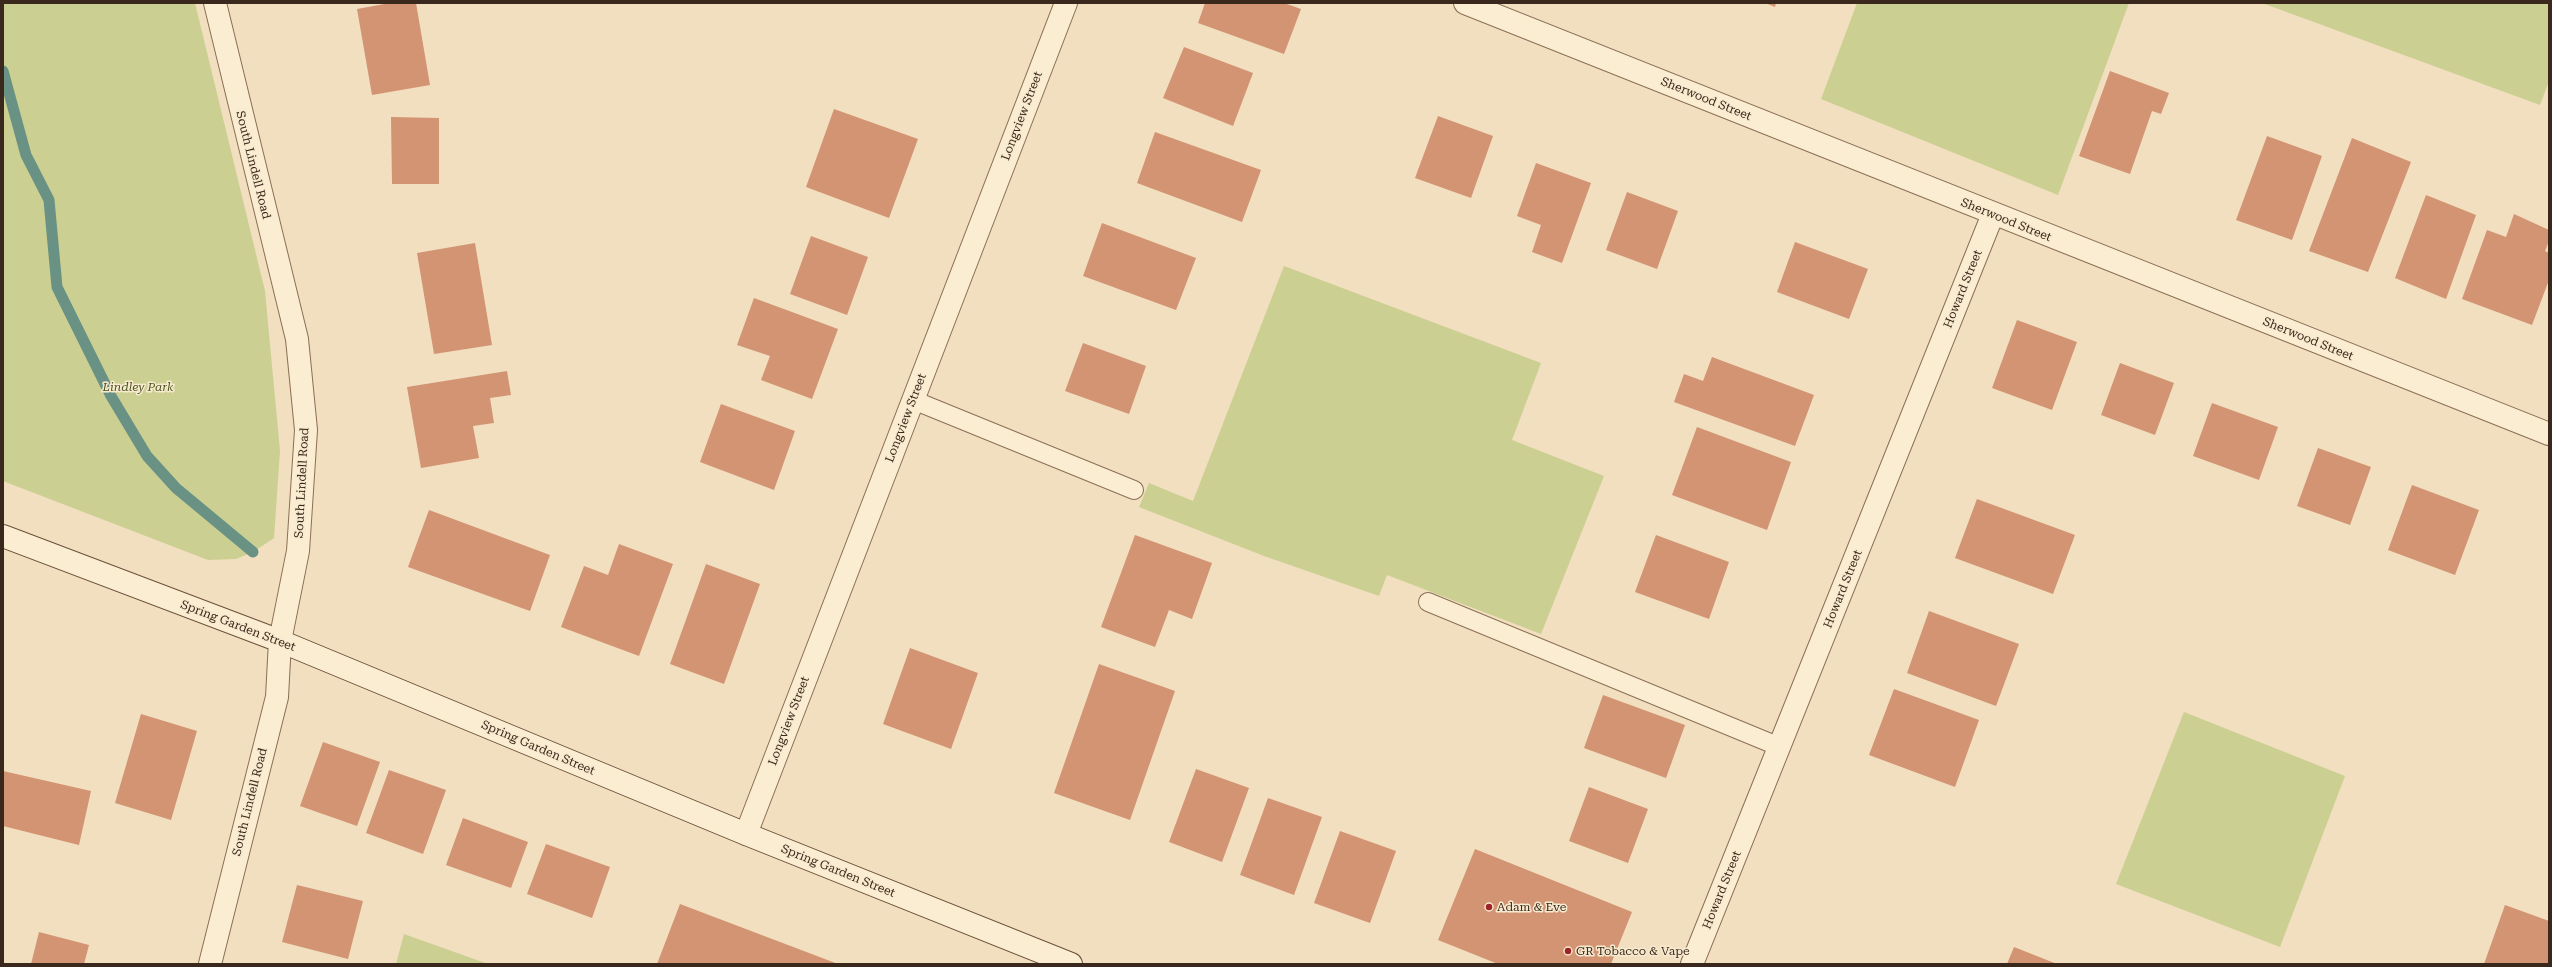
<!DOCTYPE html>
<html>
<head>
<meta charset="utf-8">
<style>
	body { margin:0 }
	#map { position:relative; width:2552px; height:967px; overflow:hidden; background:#f1dfbf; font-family:"Roboto Serif",serif }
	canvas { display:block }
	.frame { position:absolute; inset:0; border:4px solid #39281b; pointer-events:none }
</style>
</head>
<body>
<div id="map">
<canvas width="2552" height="967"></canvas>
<div class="frame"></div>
</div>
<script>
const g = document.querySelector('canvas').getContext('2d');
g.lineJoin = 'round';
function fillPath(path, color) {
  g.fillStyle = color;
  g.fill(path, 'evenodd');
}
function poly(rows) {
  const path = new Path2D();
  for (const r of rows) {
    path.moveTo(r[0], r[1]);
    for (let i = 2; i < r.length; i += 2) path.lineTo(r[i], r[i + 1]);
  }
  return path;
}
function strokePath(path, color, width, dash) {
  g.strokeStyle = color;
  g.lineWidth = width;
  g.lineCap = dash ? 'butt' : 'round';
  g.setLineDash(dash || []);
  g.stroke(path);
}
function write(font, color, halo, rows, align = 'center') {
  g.font = font + ' "Roboto Serif",serif';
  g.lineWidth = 3;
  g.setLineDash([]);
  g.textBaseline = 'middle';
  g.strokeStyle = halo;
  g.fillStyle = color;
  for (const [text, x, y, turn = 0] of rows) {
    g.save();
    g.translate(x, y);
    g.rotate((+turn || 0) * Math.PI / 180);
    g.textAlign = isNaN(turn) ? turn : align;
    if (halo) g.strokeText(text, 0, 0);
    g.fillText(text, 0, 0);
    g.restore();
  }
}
fillPath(poly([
	[3,3,195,3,265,291,280,451,274,538,253,552,236,559,208,560,3,481],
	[1857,3,2129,3,2058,195,1821,99],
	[2262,3,2549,3,2549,81,2540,105],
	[1284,266,1541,363,1512,440,1604,476,1541,634,1387,575,1379,596,1264,556,1139,507,1149,483,1193,501],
	[2184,712,2345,776,2280,947,2116,884],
	[404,934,488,964,396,964]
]), '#cccf92');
strokePath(poly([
	[3,71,26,155,49,200,57,287,111,396,147,456,176,488,253,552]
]), '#699184', 11);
fillPath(poly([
	[390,3,416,3,430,85,372,95,357,9],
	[1205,3,1284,3,1301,9,1284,54,1198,23],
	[1765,3,1776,3,1775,7],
	[1184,47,1253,73,1233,126,1163,98],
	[2110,71,2169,93,2161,114,2152,111,2130,174,2079,156],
	[834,109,918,139,889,218,806,187],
	[1438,116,1493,136,1471,198,1415,178],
	[391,117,439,118,439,184,392,184],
	[1155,132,1261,170,1242,222,1137,183],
	[2267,136,2322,156,2292,240,2236,220],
	[2352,138,2411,162,2368,272,2309,251],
	[1536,163,1591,183,1562,263,1532,252,1541,225,1517,216],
	[1627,192,1678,211,1657,269,1606,250],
	[2426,195,2476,215,2446,299,2395,278],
	[2514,214,2549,230,2549,241,2545,251,2549,253,2549,280,2532,325,2462,299,2487,230,2506,237],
	[1102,223,1196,258,1176,310,1083,276],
	[811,236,868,257,847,315,790,294],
	[1795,242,1868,269,1849,319,1777,292],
	[475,243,492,345,434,354,417,253],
	[754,298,838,329,812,399,761,380,770,356,737,345],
	[2017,320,2077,342,2052,410,1992,388],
	[1083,343,1146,366,1129,414,1065,391],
	[1712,357,1814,395,1795,446,1674,402,1684,374,1703,381],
	[2120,363,2174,383,2155,435,2101,415],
	[507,371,511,395,490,398,494,423,473,426,479,458,421,468,407,387],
	[2212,403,2278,427,2259,480,2193,456],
	[721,404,795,431,774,490,700,462],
	[1697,427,1791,462,1767,530,1672,495],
	[2318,448,2371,467,2350,525,2297,506],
	[2412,485,2479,510,2455,575,2388,550],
	[1977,499,2075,535,2053,594,1955,558],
	[429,510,550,555,530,611,408,567],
	[1135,535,1212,563,1192,619,1169,610,1155,647,1101,627],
	[1656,535,1729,562,1709,619,1635,592],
	[619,544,673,564,639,656,561,627,584,566,608,575],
	[706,564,760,584,724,684,670,664],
	[1929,611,2019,644,1996,706,1907,673],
	[910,648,978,673,951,749,883,724],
	[1099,664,1175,691,1130,820,1054,793],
	[1894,689,1979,720,1955,787,1869,755],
	[1603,695,1685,725,1666,778,1584,748],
	[141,714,197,731,171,820,115,803],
	[323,742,380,762,357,826,300,806],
	[1196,769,1249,788,1222,862,1169,842],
	[389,770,446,790,423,854,366,833],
	[3,771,91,791,79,845,3,826],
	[1589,787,1648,809,1628,863,1569,841],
	[1268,798,1322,817,1294,895,1240,875],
	[463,818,528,842,511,888,446,865],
	[1340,831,1396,851,1370,923,1314,903],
	[546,844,610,867,592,918,527,894],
	[1475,849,1632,912,1611,964,1498,964,1438,940],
	[297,885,363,901,348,959,282,942],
	[680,904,838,964,657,964],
	[2505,905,2549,921,2549,964,2484,964],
	[39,932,89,945,84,964,31,964],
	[2014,947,2057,964,2007,964]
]), '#d29472');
const service = poly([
	[913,400,1134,490],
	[1428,602,1780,747]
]);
const minor = poly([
	[1465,3,2549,434],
	[746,834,1066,3],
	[210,964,277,697,280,641,298,551,306,430,297,339,215,3],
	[1692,964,1993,214]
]);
const secondary = poly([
	[3,536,280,641,746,834,1071,964]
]);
strokePath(service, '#8b6f56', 20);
strokePath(minor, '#8b6f56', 24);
strokePath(secondary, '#6c5039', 24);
strokePath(service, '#fbedd2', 18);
strokePath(minor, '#fbedd2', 22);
strokePath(secondary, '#fbedd2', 22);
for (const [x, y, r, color] of [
	[1489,907,4,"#9e2229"],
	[1568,951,4,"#9e2229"]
]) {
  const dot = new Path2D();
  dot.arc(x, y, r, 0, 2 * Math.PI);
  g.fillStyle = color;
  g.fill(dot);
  strokePath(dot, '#f8eacf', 1.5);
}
write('12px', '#39281b', '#f8eacf', [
	["Sherwood Street",1706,99,22],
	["Longview Street",1022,116,-69],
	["South Lindell Road",253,165,76],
	["Sherwood Street",2006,220,22],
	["Howard Street",1963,289,-68],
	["Sherwood Street",2308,339,22],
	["Longview Street",906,418,-69],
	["South Lindell Road",302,483,-87],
	["Howard Street",1843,589,-68],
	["Spring Garden Street",238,626,21],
	["Longview Street",789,721,-69],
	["Spring Garden Street",538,748,23],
	["South Lindell Road",250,802,-76],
	["Spring Garden Street",838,871,22],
	["Howard Street",1722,890,-68]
]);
write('italic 12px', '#4c5721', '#f8eacf', [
	["Lindley Park",138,387]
]);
write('12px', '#39281b', '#f8eacf', [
	["Adam & Eve",1497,907],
	["GR Tobacco & Vape",1576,951]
], 'left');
</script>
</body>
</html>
